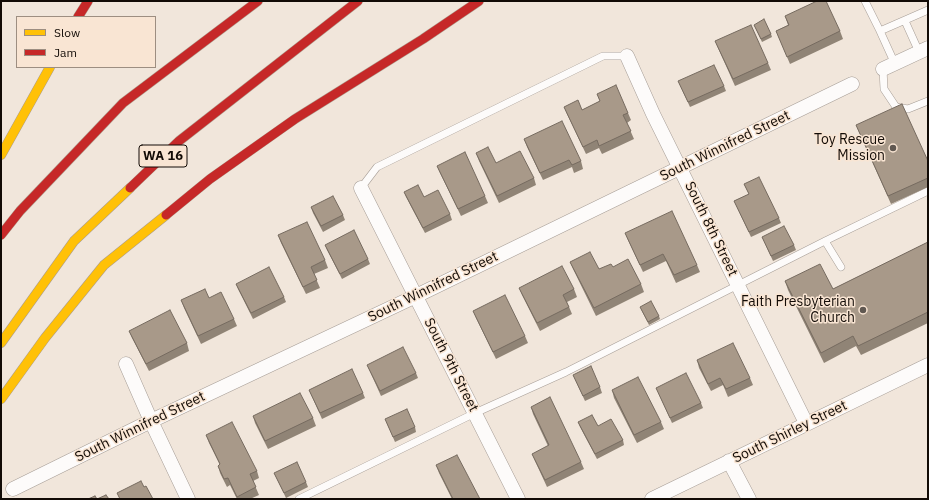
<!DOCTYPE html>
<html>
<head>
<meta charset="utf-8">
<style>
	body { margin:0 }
	#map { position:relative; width:929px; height:500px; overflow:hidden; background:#f1e6db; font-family:"IBM Plex Sans",sans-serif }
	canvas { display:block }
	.frame { position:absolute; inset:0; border:2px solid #120b06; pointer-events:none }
	.legend { position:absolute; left:16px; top:16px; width:140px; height:52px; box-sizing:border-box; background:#f9e5d3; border:1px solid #9d8e81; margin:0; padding:5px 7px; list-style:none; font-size:12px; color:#120b06 }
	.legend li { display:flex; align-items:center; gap:8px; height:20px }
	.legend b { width:20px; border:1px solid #9d8e81 }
</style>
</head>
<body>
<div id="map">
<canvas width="929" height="500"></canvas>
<div class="frame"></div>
<ul class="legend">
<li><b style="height:5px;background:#ffc107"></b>Slow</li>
<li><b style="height:5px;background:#c62828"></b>Jam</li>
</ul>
</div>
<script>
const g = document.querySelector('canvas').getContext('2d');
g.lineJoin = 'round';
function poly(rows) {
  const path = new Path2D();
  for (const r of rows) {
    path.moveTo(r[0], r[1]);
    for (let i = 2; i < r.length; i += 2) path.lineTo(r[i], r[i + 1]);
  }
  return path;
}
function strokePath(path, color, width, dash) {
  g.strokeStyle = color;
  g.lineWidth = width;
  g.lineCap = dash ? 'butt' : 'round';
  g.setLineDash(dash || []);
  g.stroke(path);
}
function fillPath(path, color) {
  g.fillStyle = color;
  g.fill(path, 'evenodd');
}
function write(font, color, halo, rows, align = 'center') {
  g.font = font + ' "IBM Plex Sans",sans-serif';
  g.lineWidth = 3;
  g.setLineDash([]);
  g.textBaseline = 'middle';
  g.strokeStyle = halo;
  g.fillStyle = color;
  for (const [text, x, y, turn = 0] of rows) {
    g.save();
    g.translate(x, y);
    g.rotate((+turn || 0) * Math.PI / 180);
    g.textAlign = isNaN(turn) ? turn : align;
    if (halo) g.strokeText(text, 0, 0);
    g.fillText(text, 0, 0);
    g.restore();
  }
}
const lane = poly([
	[865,1,880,31,895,64],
	[905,21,919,52],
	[880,31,928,10],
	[883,69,884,89,896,107,908,109,928,101],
	[361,188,377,167,603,56,627,56],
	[825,241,841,267],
	[299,499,475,413,566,372,825,241,928,191]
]);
const street = poly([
	[627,56,653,114,806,423],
	[883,69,928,48],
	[361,188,518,499],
	[126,364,151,421,188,499],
	[729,461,749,499],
	[13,489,151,421,416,296,852,84],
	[652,499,928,365]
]);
const slow = poly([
	[1,155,50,67],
	[1,343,74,241,130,188],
	[1,399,45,338,104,265,166,215]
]);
const jam = poly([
	[78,17,88,1],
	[130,188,179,141,358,1],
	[166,215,210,179,295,119,423,39,479,1],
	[1,235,20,211,123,103,258,1]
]);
strokePath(lane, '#a69d96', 8);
strokePath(street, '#a69d96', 15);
strokePath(slow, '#ac9d8d', 10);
strokePath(jam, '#ac9d8d', 10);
strokePath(lane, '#fdfbfa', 7);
strokePath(street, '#fdfbfa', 14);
strokePath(slow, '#ffc107', 9);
strokePath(jam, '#c62828', 9);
fillPath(poly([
	[785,16,840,31,843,39,790,64,776,31,788,25],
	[754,25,771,34,772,37,762,42],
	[715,41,768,63,771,70,735,86,718,48],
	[678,81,724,86,726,91,690,107],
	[597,94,628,113,631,120,627,123,634,139,602,154,599,148,586,154,567,114,564,107,582,110,600,101],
	[856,125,928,161,928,187,891,204,859,132],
	[524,139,581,161,583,169,574,173,572,167,543,180,527,147],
	[476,153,496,163,534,178,536,185,499,203,479,161],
	[437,166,485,196,488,203,461,216,440,173],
	[744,184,779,218,781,223,751,237,734,201,749,194],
	[404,192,424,197,450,214,452,220,425,233,406,197],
	[311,207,343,215,345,220,323,232,313,213],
	[625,233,697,265,700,272,676,283,666,261,643,272,628,240],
	[278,235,325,260,328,268,314,274,320,288,306,294,281,243],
	[762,237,794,245,796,250,773,261],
	[928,242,928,323,861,355,856,346,824,363,788,290,785,281,833,289],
	[325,245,368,259,370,264,342,279,327,250],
	[570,262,599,269,613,267,641,284,644,292,596,316,573,269],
	[236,284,284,297,286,302,253,319,238,289],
	[519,288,574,289,577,297,567,302,572,314,540,331,522,295],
	[181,300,234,319,237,326,201,344,184,308],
	[641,309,659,316,660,319,649,325],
	[473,311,525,336,528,343,496,359,476,318],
	[129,331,187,343,189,351,149,371,132,338],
	[697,360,750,378,753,385,728,397,723,385,711,391,699,368],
	[367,365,416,373,418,378,381,396],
	[573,375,600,387,602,393,585,401],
	[656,388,701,403,703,408,672,423],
	[309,390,363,393,365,398,322,419],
	[612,390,661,422,664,429,637,443,614,398],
	[531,407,581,462,584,469,547,487,535,461,532,454,548,446,533,414],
	[253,416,313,418,316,426,268,449,255,423],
	[385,419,415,427,416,432,395,442],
	[578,422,598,426,623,440,624,445,597,459,580,427],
	[206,435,257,471,259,478,253,481,259,495,250,499,237,499,230,485,227,487,220,473,218,466,220,465,209,443],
	[436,465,480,499,452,499,439,473],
	[274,473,306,482,308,487,286,498]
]), '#908476');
const building = poly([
	[817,1,826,1,840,31,787,57,776,31,789,25,785,16,817,1],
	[764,19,771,34,761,39,754,25,764,19],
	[751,25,768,63,733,79,715,41,751,25],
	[714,65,724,86,688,102,678,81,714,65],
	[616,85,628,113,623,115,631,131,599,146,597,140,583,147,564,107,578,100,582,110,600,101,597,94,616,85],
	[902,104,928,161,928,178,888,196,856,125,902,104],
	[562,121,581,161,572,165,569,160,540,173,524,139,562,121],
	[488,147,496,163,520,151,534,178,497,196,476,153,488,147],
	[465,152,485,196,458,209,437,166,465,152],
	[759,177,779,218,749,232,734,201,749,194,744,184,759,177],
	[418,185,424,197,438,190,450,214,423,228,404,192,418,185],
	[333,196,343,215,321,226,311,207,333,196],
	[672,211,697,265,674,275,663,254,640,265,625,233,672,211],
	[307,222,325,260,311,267,317,280,303,287,278,235,307,222],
	[784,226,794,245,771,256,762,237,784,226],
	[354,230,368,259,340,274,325,245,354,230],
	[928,242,928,312,858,346,853,336,821,353,785,281,820,264,833,289,928,242],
	[590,252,599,269,611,264,613,267,628,259,641,284,594,308,570,262,590,252],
	[562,266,574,289,563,295,569,307,537,323,519,288,562,266],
	[269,267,284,297,251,313,236,284,269,267],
	[205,289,209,298,221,292,234,319,198,336,181,300,205,289],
	[505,295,525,336,493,352,473,311,505,295],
	[651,301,659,316,648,322,640,307,651,301],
	[170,310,187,343,146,364,129,331,170,310],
	[733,343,750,378,726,389,720,378,708,384,697,360,733,343],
	[403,347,416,373,380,391,367,365,403,347],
	[591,366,600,387,583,396,573,375,591,366],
	[352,369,363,393,320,413,309,390,352,369],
	[686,373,701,403,670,418,656,388,686,373],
	[638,377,661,422,634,435,612,390,638,377],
	[300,393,313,418,265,441,253,416,300,393],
	[550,397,581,462,545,480,532,454,549,445,531,407,550,397],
	[407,409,415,427,393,437,385,419,407,409],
	[592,415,598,426,611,419,623,440,595,454,578,422,592,415],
	[232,422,257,471,250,474,256,487,237,497,228,478,224,479,218,466,220,464,206,435,232,422],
	[457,455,480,499,453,499,436,465,457,455],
	[297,462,306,482,284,493,274,473,297,462],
	[141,481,144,487,146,486,153,499,120,499,117,493,141,481],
	[106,495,109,499,97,499,106,495],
	[95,496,97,499,88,499,95,496]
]);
fillPath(building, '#a89989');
strokePath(building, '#766b60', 1);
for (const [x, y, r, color] of [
	[893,148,4,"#605851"],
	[863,310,4,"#605851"]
]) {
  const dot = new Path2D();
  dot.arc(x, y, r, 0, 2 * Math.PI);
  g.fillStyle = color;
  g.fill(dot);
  strokePath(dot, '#f9e5d3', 1.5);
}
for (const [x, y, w] of [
	[163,156,48]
]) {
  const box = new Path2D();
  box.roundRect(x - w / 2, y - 11, w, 22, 3);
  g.fillStyle = '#f9e5d3';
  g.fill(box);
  strokePath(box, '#120b06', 1);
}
write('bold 13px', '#120b06', null, [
	["WA 16",163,156]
]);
write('14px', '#120b06', '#f9e5d3', [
	["Toy Rescue",885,140],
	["Mission",885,156],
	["Faith Presbyterian",855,302],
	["Church",855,318]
], 'right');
write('14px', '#120b06', '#f9e5d3', [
	["South Winnifred Street",725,146,-26],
	["South 8th Street",711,229,64],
	["South Winnifred Street",433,287,-26],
	["South 9th Street",451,365,63],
	["South Winnifred Street",140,427,-26],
	["South Shirley Street",790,432,-26]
]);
</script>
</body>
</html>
